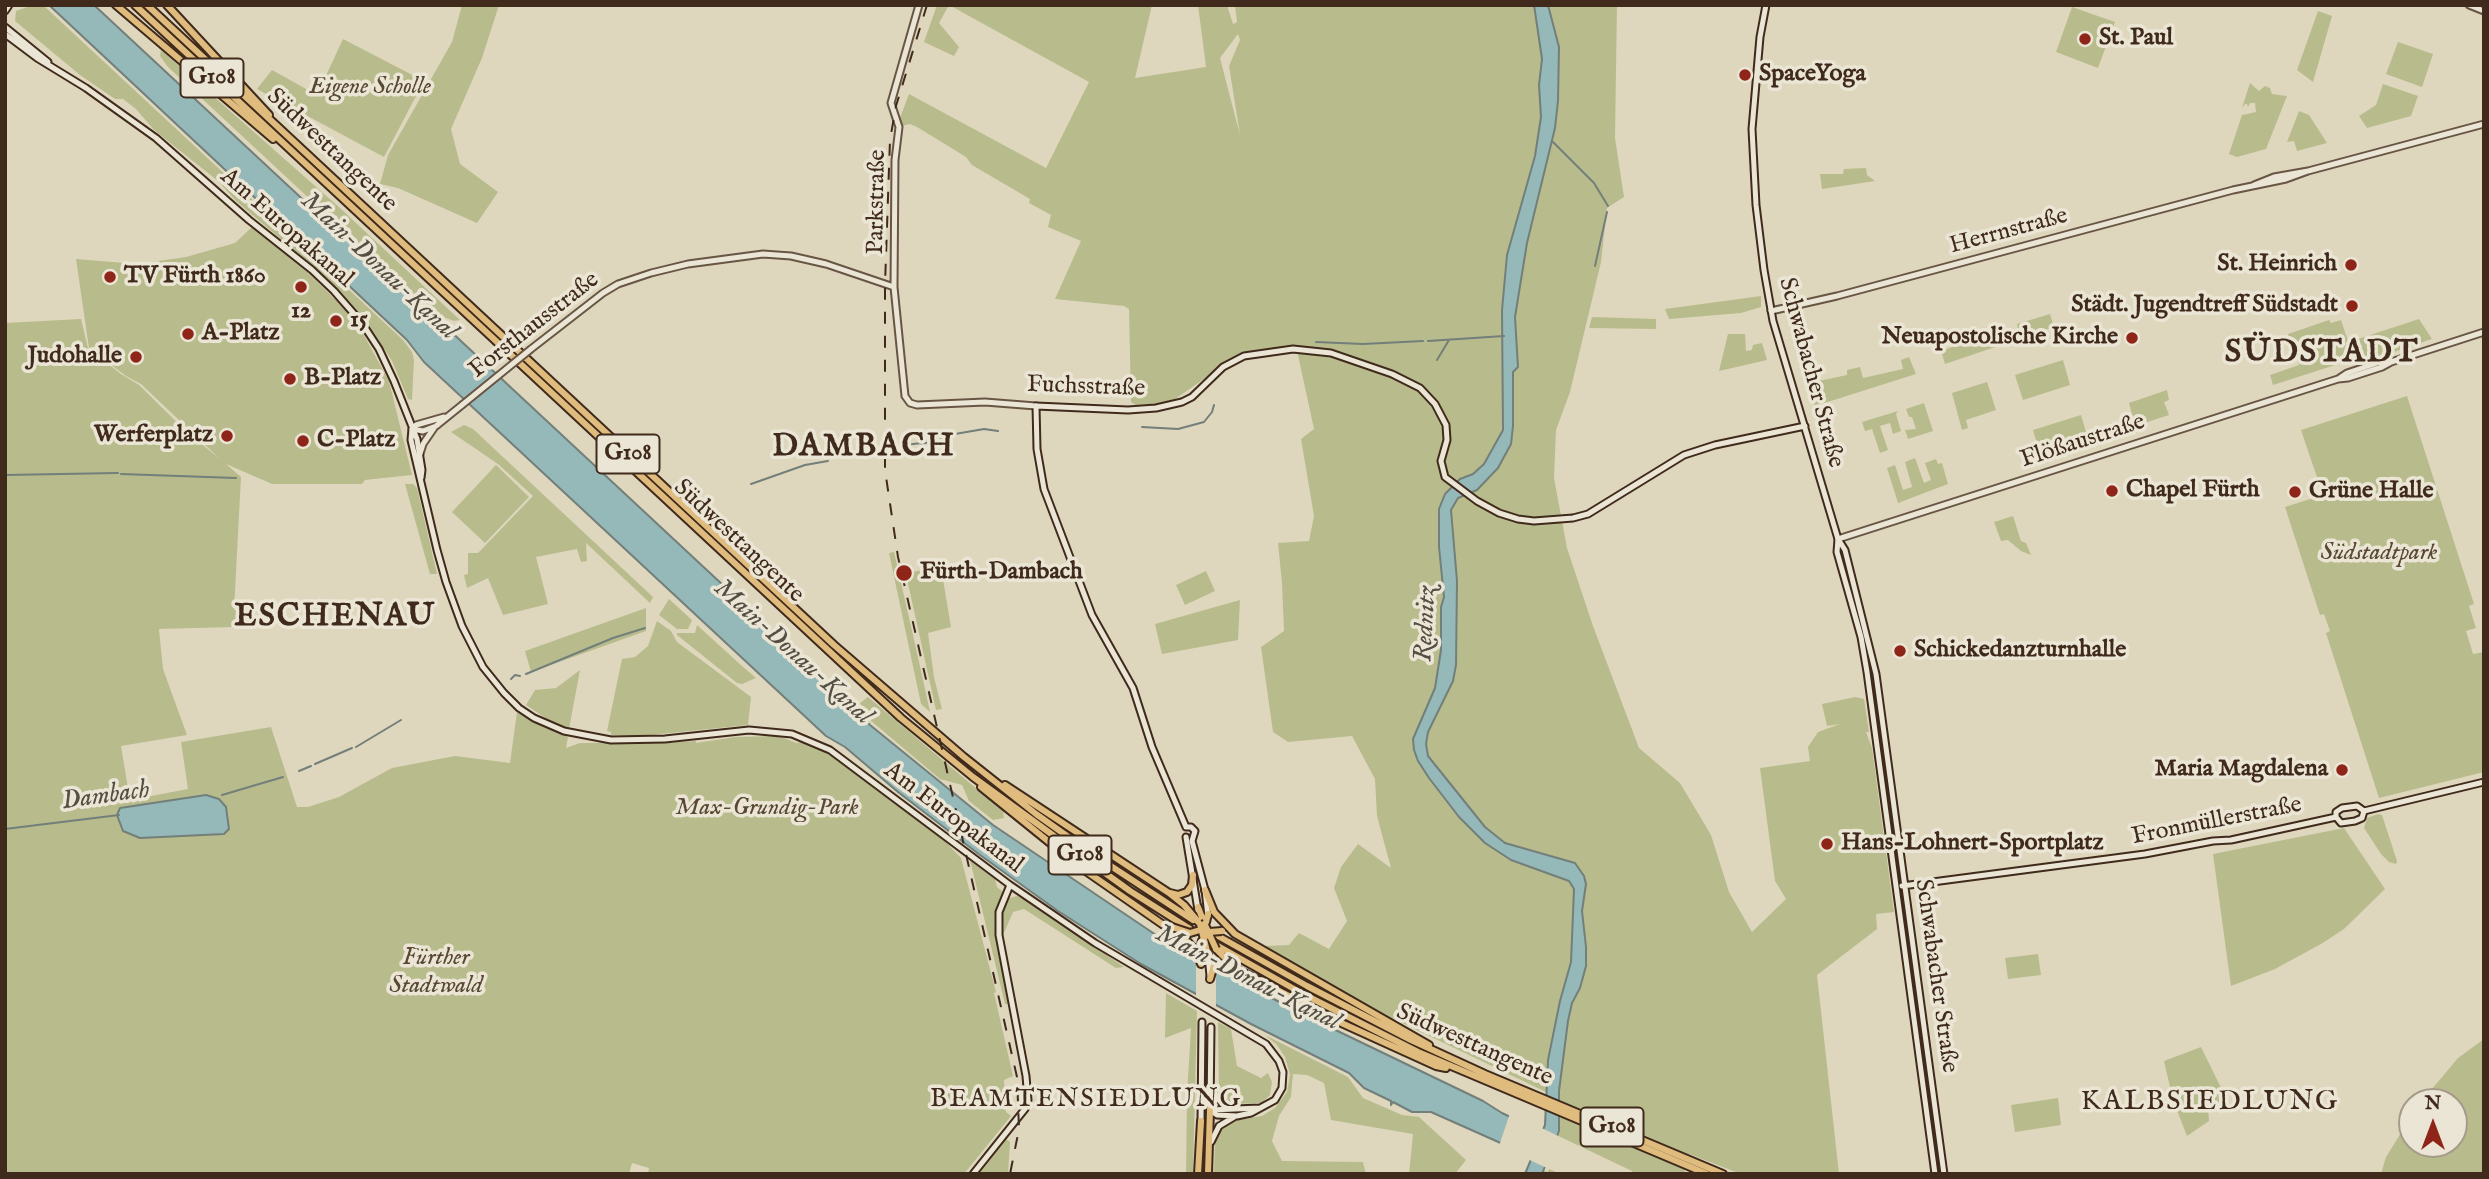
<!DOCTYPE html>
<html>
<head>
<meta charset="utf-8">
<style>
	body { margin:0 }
	#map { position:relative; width:2489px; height:1179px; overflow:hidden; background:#ded7bd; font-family:"IM FELL English",serif }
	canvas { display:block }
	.frame { position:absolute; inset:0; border:7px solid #402a1c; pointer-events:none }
	.north { position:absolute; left:2398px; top:1088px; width:70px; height:70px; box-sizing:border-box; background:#eae5d4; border:2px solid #a69a8a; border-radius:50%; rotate:0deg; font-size:19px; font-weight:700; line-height:28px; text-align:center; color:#402a1c }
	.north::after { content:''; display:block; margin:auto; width:24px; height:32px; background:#8f2418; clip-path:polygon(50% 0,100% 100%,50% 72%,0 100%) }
</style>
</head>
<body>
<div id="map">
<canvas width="2489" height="1179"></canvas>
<div class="frame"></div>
<div class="north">N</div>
</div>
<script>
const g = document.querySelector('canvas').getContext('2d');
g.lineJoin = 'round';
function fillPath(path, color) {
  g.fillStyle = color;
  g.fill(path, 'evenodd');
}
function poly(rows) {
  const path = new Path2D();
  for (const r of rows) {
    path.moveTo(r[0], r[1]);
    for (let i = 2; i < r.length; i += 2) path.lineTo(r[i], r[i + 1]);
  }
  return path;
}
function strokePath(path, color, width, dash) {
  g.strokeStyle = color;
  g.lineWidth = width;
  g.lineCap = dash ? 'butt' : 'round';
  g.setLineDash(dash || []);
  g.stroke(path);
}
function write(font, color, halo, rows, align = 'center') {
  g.font = font + ' "IM FELL English",serif';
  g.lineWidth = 7;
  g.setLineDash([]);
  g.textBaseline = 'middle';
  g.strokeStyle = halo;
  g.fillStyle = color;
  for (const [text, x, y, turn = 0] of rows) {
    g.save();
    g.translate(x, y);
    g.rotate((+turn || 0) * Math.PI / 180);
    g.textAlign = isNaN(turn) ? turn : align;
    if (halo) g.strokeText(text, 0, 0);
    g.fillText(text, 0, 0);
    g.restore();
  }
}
fillPath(poly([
	[33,5,43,5,403,340,412,352,414,360,412,400,408,399,392,361,369,325,317,270,236,201,218,181,154,130,136,109,123,99,115,99,80,75,15,21,16,11],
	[462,5,499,5,482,58,451,129,460,164,498,192,477,223,398,188,380,184,388,155,452,42],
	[937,5,1152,5,1135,78,1206,67,1198,5,1227,5,1233,24,1237,22,1235,5,1617,5,1615,138,1624,197,1607,208,1601,262,1570,392,1556,430,1554,478,1567,548,1593,626,1639,748,1680,783,1711,835,1729,892,1752,932,1786,899,1775,881,1760,768,1810,761,1808,747,1818,732,1840,724,1827,726,1822,704,1855,697,1864,699,1869,732,1866,732,1872,748,1894,912,1876,914,1877,929,1817,975,1839,1174,1741,1174,1689,1154,1684,1173,1686,1174,1523,1174,1529,1165,1548,1172,1560,1121,1547,1085,1546,1092,1373,1009,1264,946,1289,945,1299,933,1329,949,1347,921,1334,888,1341,867,1358,844,1391,868,1377,816,1375,779,1352,736,1288,742,1273,732,1261,647,1284,631,1282,583,1278,543,1309,541,1314,516,1301,439,1314,429,1296,346,1243,352,1175,399,1157,404,1136,405,1131,402,1129,309,1124,306,1055,299,1081,241,1048,227,1051,215,1029,203,1030,199,972,165,966,157,917,127,910,124,901,126,900,118,909,94,1046,168,1089,82,949,5,939,23,959,47,954,56,924,42],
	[1238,34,1240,40,1229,66,1240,135,1220,58],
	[2072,7,2115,22,2098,68,2056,52],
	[2318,11,2332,16,2313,82,2297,70],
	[343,39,424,81,384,157,257,89,272,70,317,95],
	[2398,42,2433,54,2422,87,2386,74],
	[161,50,340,208,460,320,454,321,441,316,399,282,168,67,160,56],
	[2250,83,2259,91,2265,86,2270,88,2272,94,2287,96,2266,149,2237,157,2229,154,2242,115,2256,112,2255,103,2250,103,2248,107,2247,104,2245,104,2242,108],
	[2383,84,2418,96,2411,116,2367,128,2359,116,2376,105],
	[2299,111,2309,115,2327,143,2297,151,2294,141,2287,142],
	[1866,168,1867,175,1875,181,1822,189,1820,174,1843,174,1844,169],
	[252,227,306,271,340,304,360,328,389,381,412,475,365,480,362,484,272,484,226,464,241,477,234,610,244,610,249,625,233,629,233,627,159,629,163,669,187,735,121,746,130,800,188,789,181,742,271,727,297,807,308,807,339,797,392,768,455,756,510,763,517,712,568,737,566,748,580,743,663,743,696,741,696,743,735,737,779,736,796,743,805,742,841,761,935,831,961,858,996,992,994,993,1013,1076,1004,1080,1006,1112,1011,1116,964,1174,648,1174,649,1168,632,1163,629,1174,5,1174,5,323,81,319,88,348,121,374,139,385,188,433,220,459,141,384,126,376,89,348,76,259,137,264,186,257,235,243],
	[1761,296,1761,307,1741,313,1669,319,1665,309],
	[2050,314,2054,327,1945,364,1941,351,1966,342,1969,347,1974,345,1973,341,2001,330,2003,335,2006,334,2005,329,2012,328,2014,331,2018,330,2017,324],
	[1592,317,1656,319,1656,329,1589,328],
	[2419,319,2432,339,2365,362,2358,339],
	[2329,320,2331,323,2341,320,2354,359,2273,385,2270,375,2299,365,2288,334],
	[1728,334,1745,334,1746,351,1752,350,1753,345,1762,343,1767,360,1719,371],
	[1909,357,1916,374,1815,406,1809,383,1847,375,1847,370,1860,367,1863,378,1903,369,1901,360],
	[2063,360,2070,385,2023,400,2015,375],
	[1987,382,1996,410,1966,420,1968,428,1962,430,1952,393],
	[2167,390,2169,400,2164,402,2169,415,2135,426,2129,403],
	[2407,396,2474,604,2469,606,2476,628,2466,631,2473,654,2484,652,2484,772,2379,798,2326,633,2330,631,2324,614,2320,615,2285,507,2323,495,2301,430],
	[1924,403,1933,431,1908,439,1905,430,1916,429,1912,417,1909,417,1906,409],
	[1898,411,1896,414,1901,431,1893,434,1890,423,1880,426,1888,450,1880,453,1872,429,1865,431,1862,422],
	[2081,415,2088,439,2040,454,2033,430],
	[464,425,473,429,653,597,650,603,586,543,587,561,581,562,577,549,536,557,548,604,503,615,488,578,467,588,464,575,468,574,468,553,478,553,533,496,498,464,451,432],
	[1915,458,1924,483,1931,480,1925,463,1936,459,1938,464,1942,463,1948,484,1898,503,1887,468,1895,465,1903,490,1912,487,1905,462],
	[496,465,529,497,485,543,452,512],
	[405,484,413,484,417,488,437,574,430,574],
	[2013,516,2021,541,2026,543,2031,555,2021,551,2008,540,2001,541,1994,522],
	[894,552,918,657,930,712,921,704,889,553],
	[941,567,951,627,928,633,934,677,942,709,936,710,907,579,911,576,911,572],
	[1206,571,1215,591,1185,605,1176,585],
	[669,599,692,620,688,629,677,629,659,615],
	[1240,600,1238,640,1162,654,1155,624],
	[646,608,646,631,531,672,525,651],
	[657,621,671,631,677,642,751,697,748,725,641,736,611,735,611,732,607,731,622,659,635,657,648,646],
	[697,625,742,666,756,678,742,684,737,683,677,635,677,633,695,633],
	[580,670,569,729,547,719,526,705,535,690,556,688],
	[868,697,1003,811,1004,818,993,820,969,801,962,785,940,779,870,720,860,703],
	[2378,814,2382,815,2397,861,2396,864,2389,862,2381,854,2364,828,2367,818],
	[2344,828,2385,889,2344,929,2321,944,2275,969,2231,986,2213,854],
	[970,860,995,879,997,887,1010,898,1017,896,1025,899,1124,967,1116,968,1024,909,1013,912,998,947,1009,1004,1005,1004],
	[2038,954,2041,975,2008,979,2005,958],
	[1166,993,1197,1011,1193,1174,1186,1174,1187,1095,1191,1028,1165,1038],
	[1218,1022,1231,1029,1237,1066,1261,1078,1268,1073,1272,1082,1270,1095,1261,1103,1233,1104,1219,1097],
	[1265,1035,1348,1077,1363,1098,1402,1115,1419,1117,1466,1160,1455,1174,1409,1174,1413,1134,1331,1120,1324,1083,1307,1075,1293,1074,1291,1097,1279,1116,1272,1141,1282,1161,1363,1162,1366,1174,1214,1174,1215,1140,1221,1129,1231,1121,1262,1116,1275,1108,1287,1092,1290,1074,1285,1057,1277,1045],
	[2484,1039,2484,1174,2381,1174,2386,1157,2412,1115,2412,1144,2454,1144,2454,1102,2421,1102,2458,1058],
	[2201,1047,2227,1100,2208,1108,2209,1121,2187,1136,2173,1100,2164,1061],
	[2058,1098,2061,1125,2015,1132,2011,1105],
	[1006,1139,1010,1142,1008,1174,979,1174]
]), '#b8bc8c');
const water = poly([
	[49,5,94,5,428,316,447,328,856,709,870,725,993,825,1159,937,1294,1010,1483,1101,1502,1113,1542,1132,1545,1125,1548,1060,1560,1001,1571,962,1574,889,1569,881,1511,860,1485,843,1459,817,1429,778,1418,761,1414,750,1413,739,1435,688,1441,650,1441,607,1444,597,1439,547,1439,509,1445,494,1460,479,1473,474,1484,464,1503,430,1502,310,1507,255,1535,156,1541,117,1539,85,1542,59,1534,5,1548,5,1559,47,1558,101,1555,128,1527,243,1515,317,1518,367,1513,372,1513,426,1511,444,1498,468,1477,490,1458,498,1451,510,1457,581,1456,665,1453,681,1428,732,1426,744,1428,756,1485,827,1505,843,1575,863,1584,876,1586,884,1582,911,1586,947,1586,966,1580,988,1572,1003,1568,1021,1559,1091,1559,1131,1542,1174,1525,1174,1532,1157,1431,1112,1412,1112,1393,1102,1391,1105,1391,1101,1364,1088,1349,1073,1251,1024,1141,964,1058,911,980,855,898,792,845,747,826,736,424,362,407,340,49,5],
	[206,795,219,799,226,807,229,829,224,834,140,838,123,831,117,815,120,808,206,795]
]);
fillPath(water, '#95b8b8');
strokePath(water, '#737f7a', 2);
fillPath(poly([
	[1193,951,1220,967,1216,972,1216,1009,1196,998,1196,962],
	[1510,1113,1632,1171,1634,1174,1560,1174,1499,1146]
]), '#ded7bd');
strokePath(poly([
	[1552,141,1594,183,1608,206],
	[1595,266,1607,212],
	[1428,341,1504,336],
	[1316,342,1363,344,1423,341],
	[1437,360,1449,340],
	[1142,427,1178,429,1204,422,1212,412,1214,405],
	[955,434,984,429,998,431],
	[898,446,921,443,921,444,948,438],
	[121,474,236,478],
	[5,475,118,473],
	[751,484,805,465,828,461],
	[526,674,613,638,645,628],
	[511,679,515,675,520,676],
	[356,747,401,720],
	[315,764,352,748],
	[299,771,311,766],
	[222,795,283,777],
	[5,829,119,815]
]), '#737f7a', 2);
const tertiary = poly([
	[919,5,891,103,899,127,895,160,894,287,905,396,910,403,917,405,985,402,1036,406],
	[2469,5,2484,11],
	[2254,185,2274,177,2308,171,2484,124],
	[1771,311,1837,296,2233,190,2286,179,2308,171],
	[531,349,603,293,618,284,651,273,688,264,763,254,791,256,826,264,894,287],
	[2338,379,2347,373,2380,362,2391,362,2484,332],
	[412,429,423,431,436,426,462,405],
	[412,429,416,425,444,417],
	[420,454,423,444,434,428],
	[1838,539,2338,379,2348,378,2382,367,2391,362]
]);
const secondary = poly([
	[1766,5,1760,37,1752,129,1756,205,1764,270,1773,321,1838,539,1845,550,1876,674,1944,1174],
	[5,11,9,5],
	[5,27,48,62],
	[5,34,37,58,86,88,156,138,249,220,312,270,334,291,362,323,379,349,394,381,417,439,422,470,421,478],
	[412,429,411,440,437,550,446,582,462,626,483,667,504,693,519,708,534,718,564,731,611,740,665,739,749,730,792,734,830,750,1010,885,1095,943,1266,1044,1279,1061,1283,1072,1282,1088,1275,1100,1251,1113,1237,1116,1217,1115,1210,1110],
	[1838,539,1837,552,1861,637,1867,672,1935,1174],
	[2364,811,2484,782],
	[1186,827,1152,747,1133,688,1092,615,1044,489,1037,449,1036,406,1128,410,1156,408,1182,402,1192,397,1223,367,1244,356,1293,349,1331,353,1392,374,1420,388,1435,404,1446,425,1447,440,1441,461,1445,477,1477,501,1499,513,1518,519,1534,521,1573,518,1588,514,1684,455,1715,445,1805,426],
	[1186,827,1191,827,1195,831,1192,841,1205,890,1208,916],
	[1186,837,1198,910],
	[1902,886,2145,854,2213,841,2231,840,2336,817,2341,823,2355,821,2362,818,2364,811,2357,806,2342,808,2336,812,2336,817],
	[1201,942,1201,960],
	[1208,955,1210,976],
	[1212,1090,1217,1099,1233,1108],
	[1210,1110,1211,1027],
	[1210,1110,1260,1108],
	[1201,1121,1202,1022],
	[1211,1142,1219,1126,1234,1117],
	[973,1174,1025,1109,1028,1100,1026,1076,999,935,999,912,1010,885]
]);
const primary = poly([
	[1198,1174,1201,1121],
	[1208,1174,1210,1110]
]);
const trunk = poly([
	[116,5,273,139],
	[135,5,901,718,973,777,1087,860,1130,891,1190,929],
	[147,5,834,645,964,757,1036,814,1091,853,1193,920],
	[167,5,269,115],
	[1005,785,1169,893,1184,905,1200,924],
	[981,787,1080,867,1188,942,1196,951,1201,964],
	[1205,890,1214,912,1235,934,1429,1045],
	[1170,893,1178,895,1187,892,1192,885,1193,875],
	[1198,907,1203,920],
	[1206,922,1208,914],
	[1218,936,1307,986,1411,1040,1485,1074,1723,1174],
	[1218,946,1303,994,1418,1052,1707,1174],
	[1216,949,1231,964],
	[1210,979,1214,965,1219,963,1227,964,1337,1021,1436,1066,1446,1068]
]);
strokePath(tertiary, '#685544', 9);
strokePath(secondary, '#402a1c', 9);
strokePath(primary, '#402a1c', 10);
strokePath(trunk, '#402a1c', 10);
strokePath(tertiary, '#eae5d4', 5);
strokePath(secondary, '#eae5d4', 5);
strokePath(primary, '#dfbc7e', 6);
strokePath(trunk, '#dfbc7e', 6);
strokePath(poly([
	[927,5,896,106,890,140,885,285,885,470,898,557,1017,1077,1019,1129,1010,1174]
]), '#402a1c', 2, [12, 12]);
const tertiaryBridge = poly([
	[462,405,531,349]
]);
const trunkBridge = poly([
	[1163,924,1190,933,1200,930,1206,922],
	[1200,924,1208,955],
	[1205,925,1216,949],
	[1201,942,1209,932,1222,931]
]);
strokePath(tertiaryBridge, '#685544', 9, []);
strokePath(trunkBridge, '#402a1c', 10, []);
strokePath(tertiaryBridge, '#eae5d4', 5);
strokePath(trunkBridge, '#dfbc7e', 6);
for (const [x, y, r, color] of [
	[2085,39,7,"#8f2418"],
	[1745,75,7,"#8f2418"],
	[2351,265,7,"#8f2418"],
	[110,277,7,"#8f2418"],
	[301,287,7,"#8f2418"],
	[2352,306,7,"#8f2418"],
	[336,321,7,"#8f2418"],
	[188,334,7,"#8f2418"],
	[2132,338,7,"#8f2418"],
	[136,357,7,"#8f2418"],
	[290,379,7,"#8f2418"],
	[227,436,7,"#8f2418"],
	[303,441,7,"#8f2418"],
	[2112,491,7,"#8f2418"],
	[2295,492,7,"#8f2418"],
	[904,573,9,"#8f2418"],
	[1900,651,7,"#8f2418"],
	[2342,770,7,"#8f2418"],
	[1827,844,7,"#8f2418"]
]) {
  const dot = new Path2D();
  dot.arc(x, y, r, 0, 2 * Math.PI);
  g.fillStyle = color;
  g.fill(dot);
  strokePath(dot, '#eae5d4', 2.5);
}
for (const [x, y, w] of [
	[212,78,63],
	[628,454,63],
	[1080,855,63],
	[1612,1127,63]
]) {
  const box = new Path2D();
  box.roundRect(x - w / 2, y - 19.5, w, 39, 5);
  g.fillStyle = '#eae5d4';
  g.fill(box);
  strokePath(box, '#402a1c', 2);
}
write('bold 23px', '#402a1c', null, [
	["G108",212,78],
	["G108",628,454],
	["G108",1080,855],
	["G108",1612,1127]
]);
write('bold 24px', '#402a1c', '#eae5d4', [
	["St. Paul",2099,39],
	["SpaceYoga",1759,75],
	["St. Heinrich",2337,265,"right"],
	["TV Fürth 1860",124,277],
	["Städt. Jugendtreff Südstadt",2338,306,"right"],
	["12",301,312,"center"],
	["15",350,321],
	["A-Platz",202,334],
	["Neuapostolische Kirche",2118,338,"right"],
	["Judohalle",122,357,"right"],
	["B-Platz",304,379],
	["Werferplatz",213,436,"right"],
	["C-Platz",317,441],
	["Chapel Fürth",2126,491],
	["Grüne Halle",2309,492],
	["Fürth-Dambach",920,573],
	["Schickedanzturnhalle",1914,651],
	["Maria Magdalena",2328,770,"right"],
	["Hans-Lohnert-Sportplatz",1841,844]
], 'left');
write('italic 24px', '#584732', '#eae5d4', [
	["Eigene Scholle",370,88],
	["Südstadtpark",2379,554],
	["Max-Grundig-Park",767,809],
	["Fürther",436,959],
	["Stadtwald",436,987]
]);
write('24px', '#402a1c', '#eae5d4', [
	["Südwesttangente",331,151,43],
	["Parkstraße",878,202,-89],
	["Am Europakanal",286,229,41],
	["Herrnstraße",2009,232,-15],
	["Forsthausstraße",535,326,-38],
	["Schwabacher Straße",1810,373,75],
	["Fuchsstraße",1086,388,2],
	["Flößaustraße",2083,442,-18],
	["Südwesttangente",738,542,43],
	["Am Europakanal",953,819,37],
	["Fronmüllerstraße",2217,822,-11],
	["Schwabacher Straße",1935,976,82],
	["Südwesttangente",1474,1046,24]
]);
write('italic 26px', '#554e43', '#eae5d4', [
	["Main-Donau-Kanal",378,267,43],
	["Rednitz",1427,624,-87],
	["Main-Donau-Kanal",792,653,42],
	["Dambach",106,797,-8],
	["Main-Donau-Kanal",1247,979,27]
]);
g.letterSpacing = '2px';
write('26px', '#402a1c', '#eae5d4', [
	["BEAMTENSIEDLUNG",1086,1101]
]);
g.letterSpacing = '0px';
g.letterSpacing = '2px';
write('28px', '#402a1c', '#eae5d4', [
	["KALBSIEDLUNG",2210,1103]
]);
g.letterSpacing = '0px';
g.letterSpacing = '2px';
write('bold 32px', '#402a1c', '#eae5d4', [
	["SÜDSTADT",2322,354],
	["DAMBACH",864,448],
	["ESCHENAU",335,618]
]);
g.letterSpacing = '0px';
</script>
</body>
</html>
